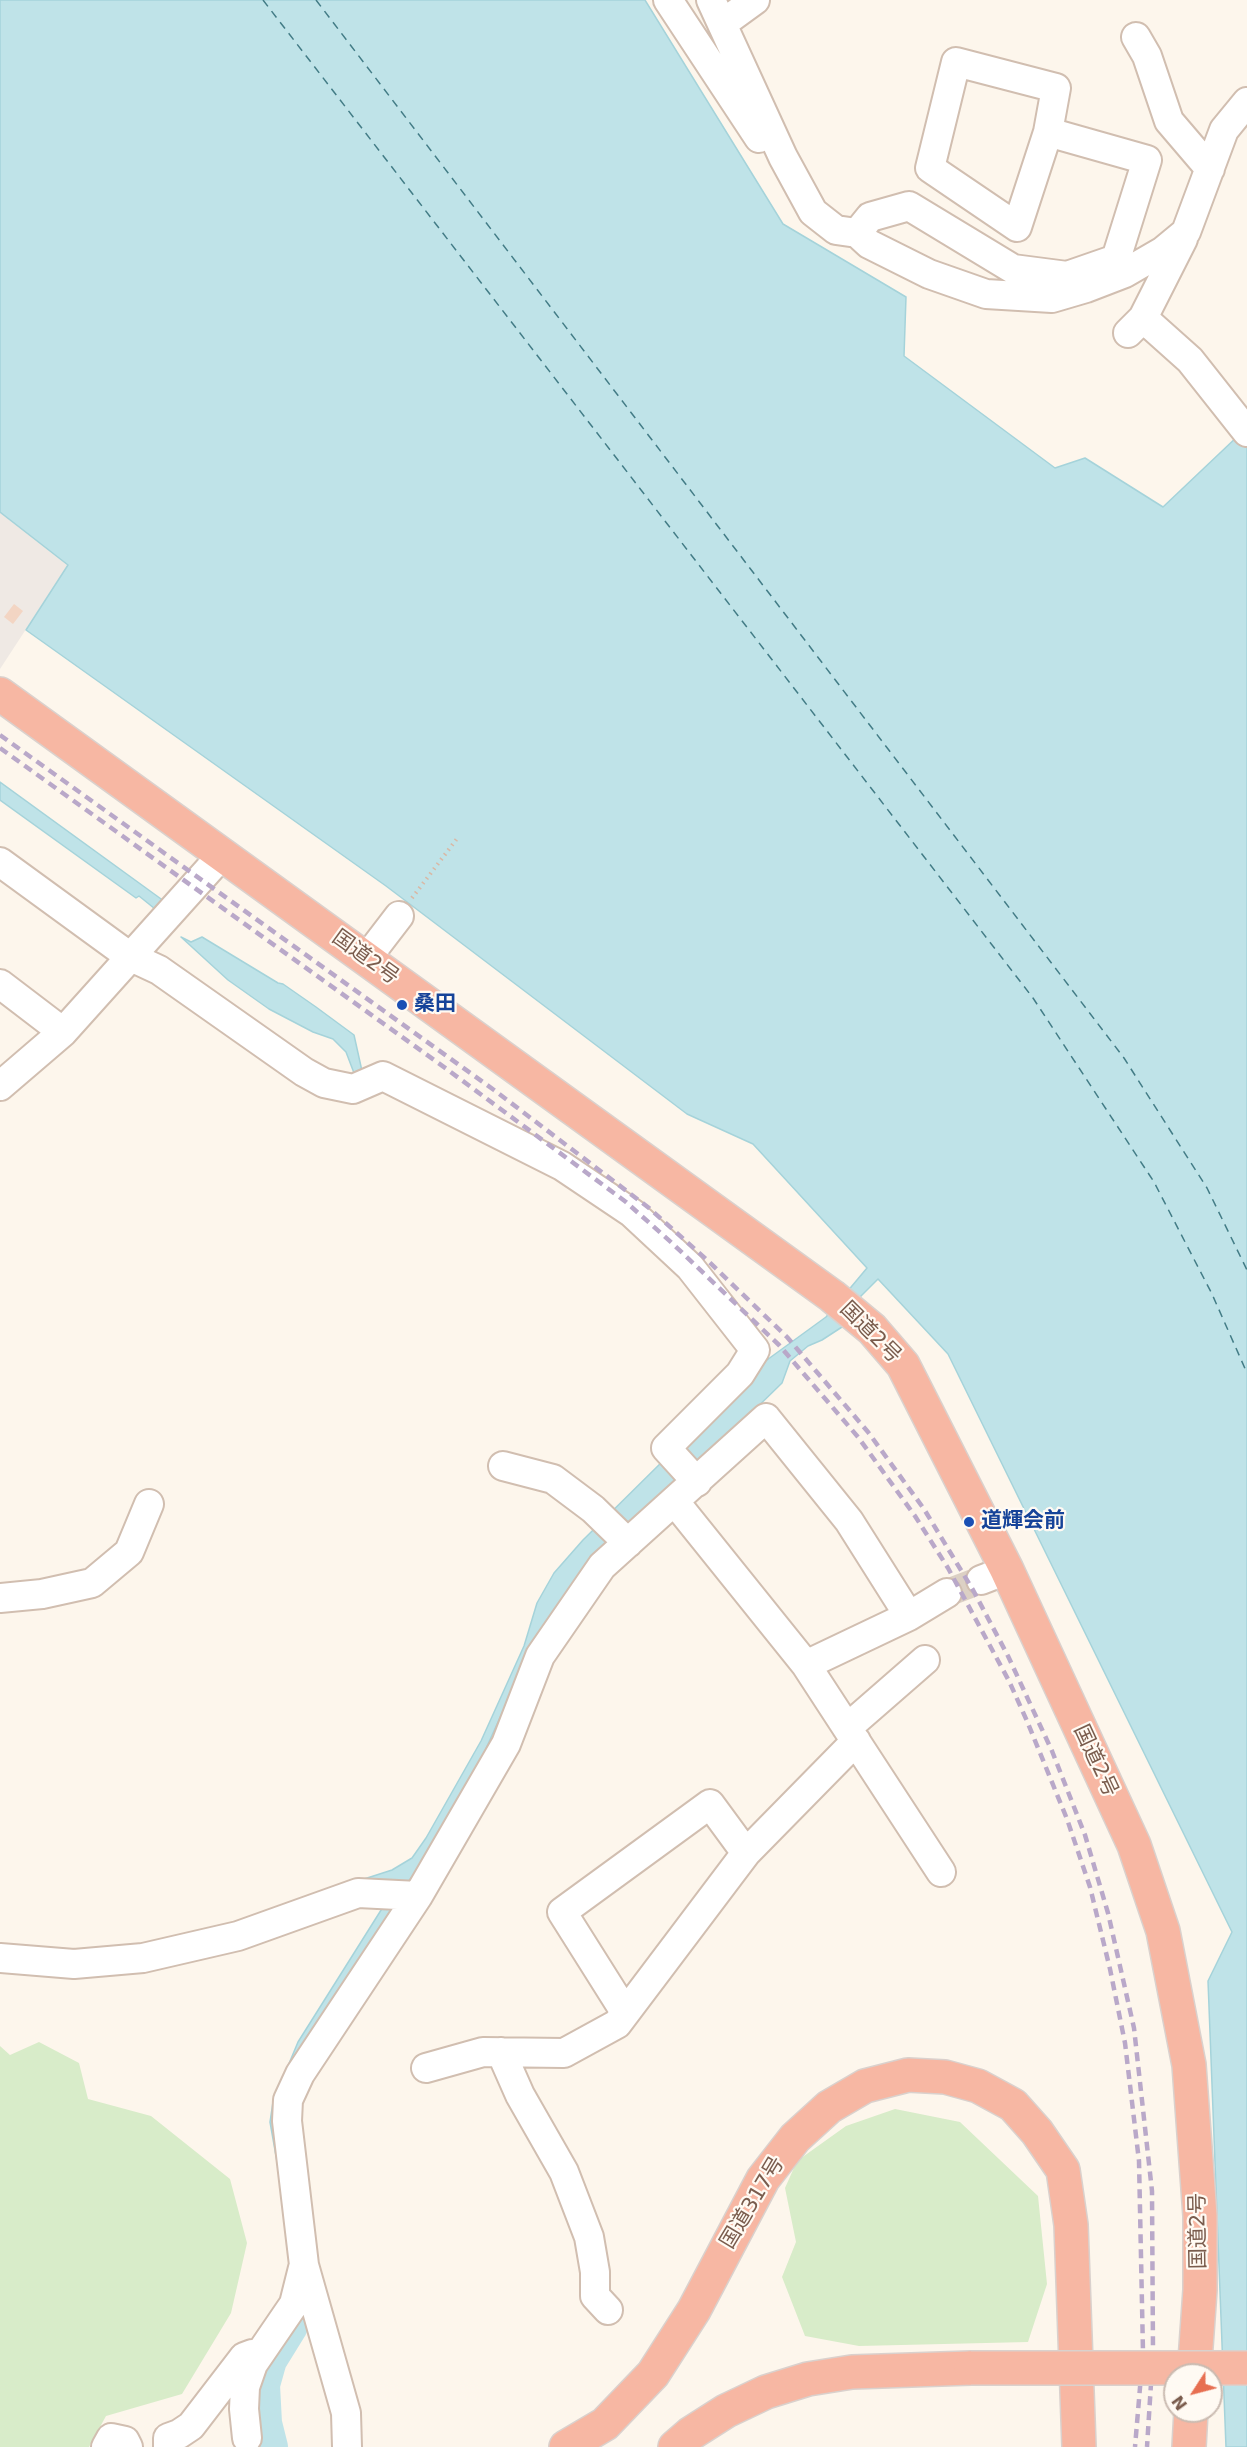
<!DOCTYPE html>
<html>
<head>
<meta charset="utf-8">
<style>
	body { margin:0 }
	#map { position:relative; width:1247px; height:2447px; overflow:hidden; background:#fdf6ec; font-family:"DejaVu Sans",sans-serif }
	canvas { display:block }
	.north { position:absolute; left:1163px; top:2363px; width:60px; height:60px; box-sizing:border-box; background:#fffaf3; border:2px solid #cabbb1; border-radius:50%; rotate:234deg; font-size:16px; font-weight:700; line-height:24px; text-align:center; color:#7a5c4d }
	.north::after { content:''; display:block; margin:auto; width:21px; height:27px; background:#e76f51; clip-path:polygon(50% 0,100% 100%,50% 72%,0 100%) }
</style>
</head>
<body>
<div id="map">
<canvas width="1247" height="2447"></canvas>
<div class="north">N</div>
</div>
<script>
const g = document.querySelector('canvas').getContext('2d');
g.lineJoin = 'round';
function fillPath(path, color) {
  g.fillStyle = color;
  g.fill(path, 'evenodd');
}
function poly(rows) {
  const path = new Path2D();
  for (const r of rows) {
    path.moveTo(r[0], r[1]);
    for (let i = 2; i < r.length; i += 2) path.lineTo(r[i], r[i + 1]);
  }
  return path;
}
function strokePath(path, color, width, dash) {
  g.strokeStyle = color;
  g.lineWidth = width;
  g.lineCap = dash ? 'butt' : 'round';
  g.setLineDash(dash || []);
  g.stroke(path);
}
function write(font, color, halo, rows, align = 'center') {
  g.font = font + ' "DejaVu Sans","Noto Sans JP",sans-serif';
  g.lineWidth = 4.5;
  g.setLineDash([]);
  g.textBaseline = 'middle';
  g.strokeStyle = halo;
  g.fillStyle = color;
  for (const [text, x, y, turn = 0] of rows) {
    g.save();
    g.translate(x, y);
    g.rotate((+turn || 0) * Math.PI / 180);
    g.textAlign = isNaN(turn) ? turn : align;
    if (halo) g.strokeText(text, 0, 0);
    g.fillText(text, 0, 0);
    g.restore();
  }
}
fillPath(poly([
	[0,512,68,565,0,669]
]), '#efe9e4');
fillPath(poly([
	[39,2042,79,2063,88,2099,151,2116,230,2179,247,2243,231,2313,182,2394,106,2416,89,2447,0,2447,0,2046,10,2055],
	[895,2109,960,2122,1038,2196,1047,2284,1028,2342,859,2346,805,2336,782,2277,796,2242,785,2188,797,2161,846,2126]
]), '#d8ecc9');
const water = poly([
	[0,0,645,0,783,224,906,297,904,356,1055,468,1085,458,1163,507,1240,434,1247,442,1247,2447,1226,2447,1208,1981,1232,1932,948,1354,878,1279,861,1296,842,1327,822,1340,808,1346,790,1361,782,1383,698,1465,526,1660,470,1784,436,1844,408,1882,297,2063,292,2246,270,2122,273,2102,298,2042,383,1907,361,1880,392,1870,412,1858,426,1838,481,1741,524,1646,537,1603,554,1573,583,1540,760,1365,826,1317,867,1268,753,1144,687,1114,386,886,26,630,68,565,0,512,0,0],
	[0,782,168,904,160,913,139,896,136,898,0,800,0,782],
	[181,937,191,942,202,937,278,983,283,984,316,1007,354,1035,362,1071,354,1073,346,1052,333,1039,313,1032,269,1009,228,980,181,937]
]);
fillPath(water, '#bfe3e8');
strokePath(water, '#a5d3da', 1.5);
strokePath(poly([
	[270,2447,264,2423,262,2385,269,2360,290,2326]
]), '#bfe3e8', 36);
strokePath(poly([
	[263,0,1033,998,1154,1182,1212,1294,1247,1373],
	[316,0,1124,1058,1207,1188,1247,1270]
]), '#437c86', 1.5, [8, 6]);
fillPath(poly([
	[14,604,23,611,13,624,4,617]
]), '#f3d5c3');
strokePath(poly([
	[947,1593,981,1580]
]), '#dcd0c4', 28, [28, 14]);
const minor = poly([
	[668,0,759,138],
	[711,0,783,157,813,212,836,230,857,233],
	[722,24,755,0],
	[1136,37,1147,56,1169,121,1210,169],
	[1048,132,1017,227,930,168,956,62,1056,88,1048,132,1147,160,1116,259,1067,276,1013,269,909,206,870,217,857,233,869,244,929,274,986,294,1052,298,1086,288,1125,273,1163,251,1186,232,1224,130,1247,102],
	[1143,318,1190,360,1247,432],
	[1128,333,1143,318,1183,239],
	[0,862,129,956,159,970,304,1072,324,1083,353,1089,383,1076,562,1166,632,1213,690,1267,755,1350,740,1374,666,1448,697,1482],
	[366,959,399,916],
	[0,984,63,1032],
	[0,1086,63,1032,222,855],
	[503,1466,553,1479,593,1509,628,1543],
	[675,1502,806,1665,941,1872],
	[981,1580,1007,1570],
	[0,1598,42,1594,92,1583,129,1552,149,1504],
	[806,1665,909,1616,947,1593],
	[847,1728,925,1660],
	[0,1958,74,1964,143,1958,238,1936,358,1893,418,1896],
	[625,2012,562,1912,710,1804,746,1853],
	[501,2052,520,2095,564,2172,589,2237,595,2272,595,2296,608,2310],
	[426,2068,483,2052,564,2053,617,2024,746,1853,856,1741],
	[247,2438,244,2409,245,2387,253,2364,294,2304,303,2268],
	[106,2447,111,2438,125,2441,128,2447],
	[168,2447,168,2438,179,2434,191,2426,244,2357,252,2354],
	[347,2447,346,2413,304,2265,287,2121,288,2100,300,2074,418,1896,506,1744,540,1656,602,1566,766,1418,849,1521,909,1616]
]);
const highway = poly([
	[0,694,832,1296,872,1329,903,1365,1007,1570,1134,1845,1163,1931,1189,2065,1200,2216,1200,2290,1194,2375],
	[566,2447,605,2424,653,2374,694,2310,763,2179,795,2138,829,2107,865,2086,908,2075,945,2077,978,2086,1013,2105,1037,2132,1063,2170,1071,2225,1079,2447],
	[675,2447,690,2434,726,2411,766,2392,808,2379,852,2372,971,2368],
	[1189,2447,1191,2411]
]);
strokePath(minor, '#d1beb0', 32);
strokePath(highway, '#dad1cd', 36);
strokePath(poly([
	[412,898,459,836]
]), '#d9b8a5', 4, [1.5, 4.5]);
strokePath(minor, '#fff', 28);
strokePath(highway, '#f7b7a3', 33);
strokePath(poly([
	[0,735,494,1090,649,1208,706,1259,787,1337,868,1432,924,1509,973,1590,1008,1656,1052,1751,1085,1835,1108,1913,1134,2028,1152,2191,1153,2352,1147,2447],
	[0,748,448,1070,626,1202,673,1244,779,1345,858,1437,915,1516,948,1568,1009,1681,1027,1721,1067,1819,1090,1887,1110,1969,1125,2043,1139,2161,1143,2352,1135,2447]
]), '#b9a8c9', 4.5, [9, 6]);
const highwayBridge = poly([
	[971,2368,1247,2368]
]);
strokePath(highwayBridge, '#dad1cd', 36, []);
strokePath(highwayBridge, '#f7b7a3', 33);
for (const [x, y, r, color] of [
	[402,1005,6,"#1a4fb4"],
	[969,1522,6,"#1a4fb4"]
]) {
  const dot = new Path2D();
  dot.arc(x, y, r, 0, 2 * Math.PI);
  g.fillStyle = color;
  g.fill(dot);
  strokePath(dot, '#fffaf3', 2);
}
write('21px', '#7a5c4d', '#fffaf3', [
	["国道2号",365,958,36],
	["国道2号",870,1333,45],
	["国道2号",1095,1761,65],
	["国道317号",753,2203,-59],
	["国道2号",1199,2231,-91]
]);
write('bold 21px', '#164399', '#fffaf3', [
	["桑田",414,1005],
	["道輝会前",981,1522]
], 'left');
</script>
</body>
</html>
